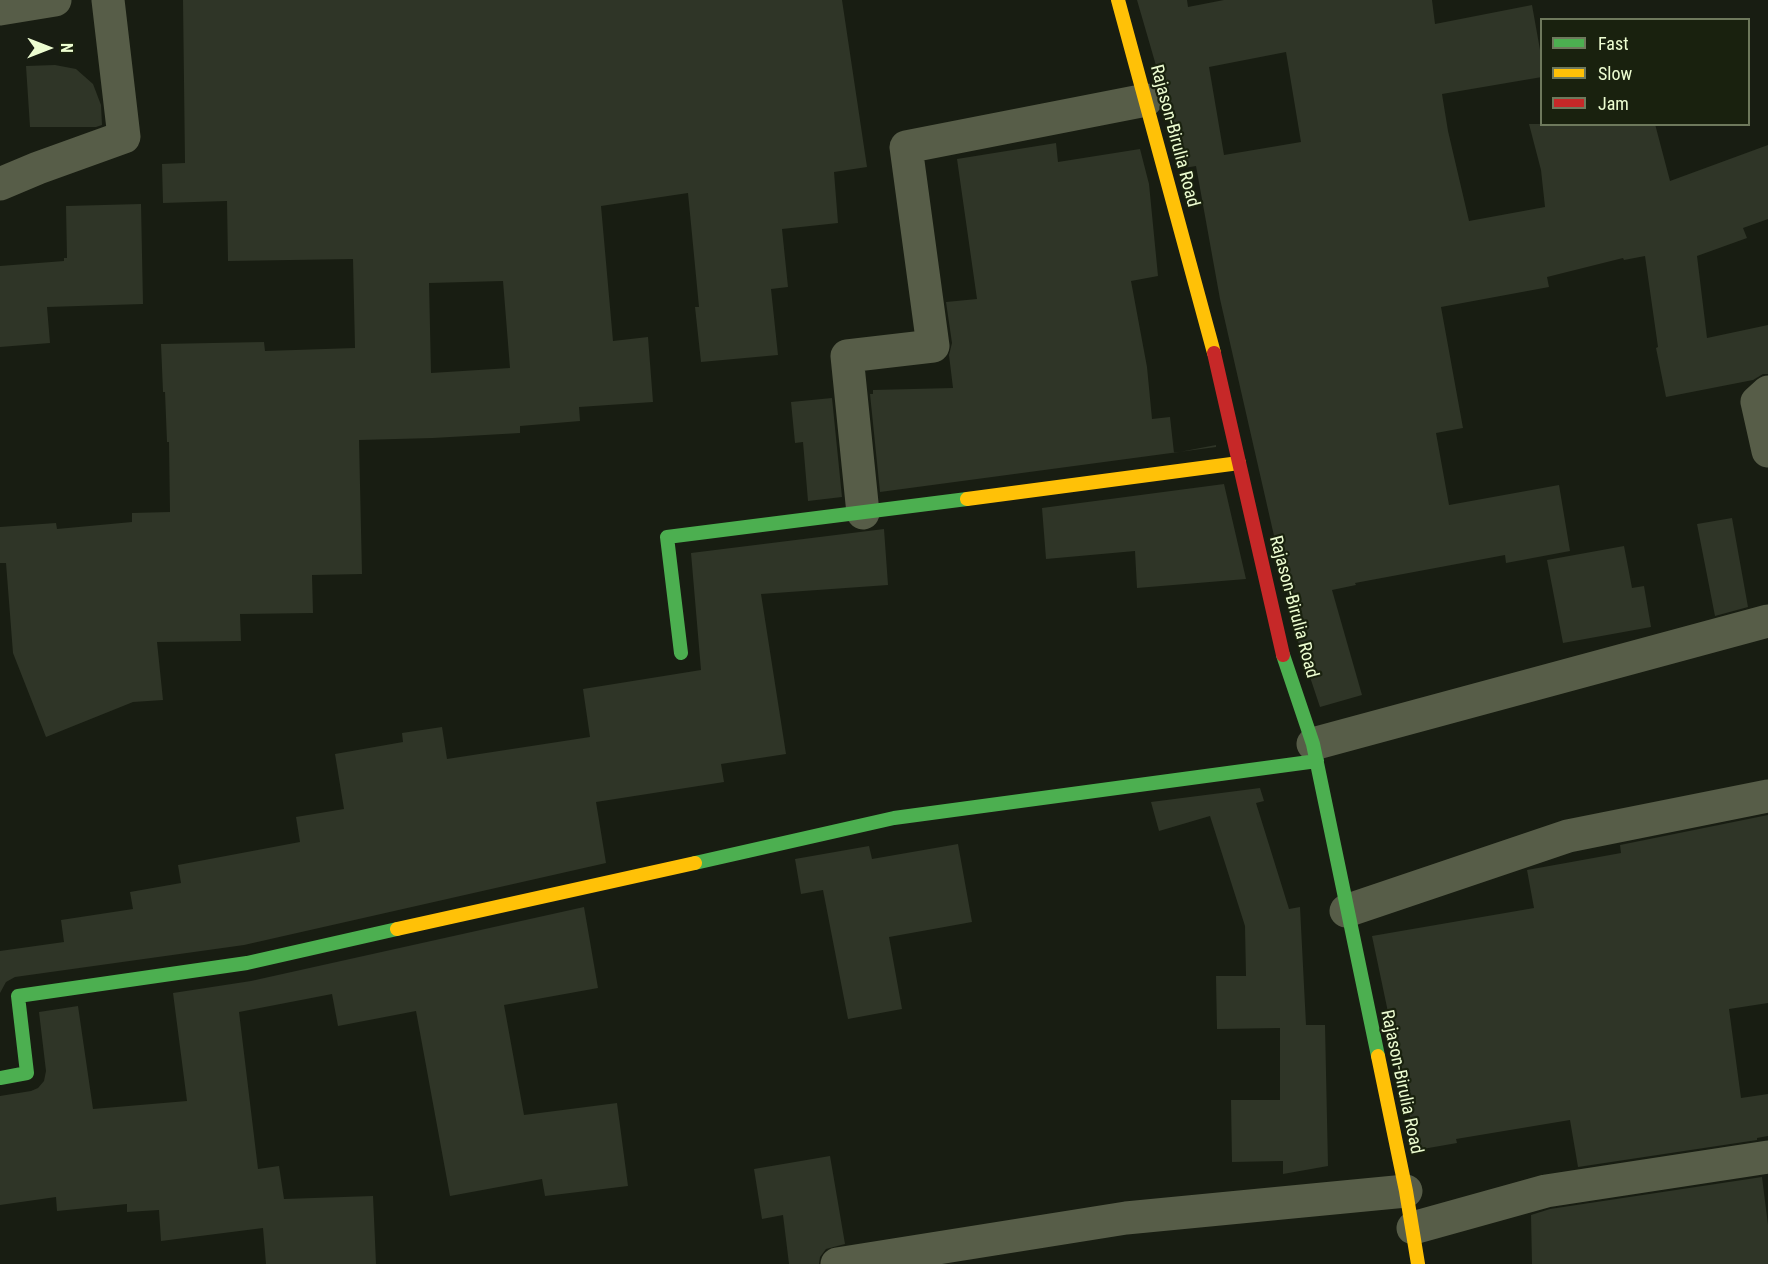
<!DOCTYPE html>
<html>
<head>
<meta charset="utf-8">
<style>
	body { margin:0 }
	#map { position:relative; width:1768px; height:1264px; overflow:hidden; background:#181d12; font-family:"Roboto Condensed",sans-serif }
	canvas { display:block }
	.legend { position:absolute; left:1540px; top:18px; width:210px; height:108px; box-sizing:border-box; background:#19210e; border:2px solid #6e795c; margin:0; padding:8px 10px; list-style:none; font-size:18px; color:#edfdd1 }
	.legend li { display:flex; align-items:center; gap:12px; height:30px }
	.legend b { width:30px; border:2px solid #6e795c }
	.north { position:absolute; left:18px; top:18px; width:60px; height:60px; -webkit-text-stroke:4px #19210e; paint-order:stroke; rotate:90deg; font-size:16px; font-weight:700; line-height:24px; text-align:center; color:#edfdd1 }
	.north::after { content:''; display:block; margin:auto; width:21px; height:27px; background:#edfdd1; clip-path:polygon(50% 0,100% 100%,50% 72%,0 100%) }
</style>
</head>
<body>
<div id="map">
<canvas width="1768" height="1264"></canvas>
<ul class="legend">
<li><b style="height:8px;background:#4caf50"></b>Fast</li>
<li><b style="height:8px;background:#ffc107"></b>Slow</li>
<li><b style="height:8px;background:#c62828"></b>Jam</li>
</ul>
<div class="north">N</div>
</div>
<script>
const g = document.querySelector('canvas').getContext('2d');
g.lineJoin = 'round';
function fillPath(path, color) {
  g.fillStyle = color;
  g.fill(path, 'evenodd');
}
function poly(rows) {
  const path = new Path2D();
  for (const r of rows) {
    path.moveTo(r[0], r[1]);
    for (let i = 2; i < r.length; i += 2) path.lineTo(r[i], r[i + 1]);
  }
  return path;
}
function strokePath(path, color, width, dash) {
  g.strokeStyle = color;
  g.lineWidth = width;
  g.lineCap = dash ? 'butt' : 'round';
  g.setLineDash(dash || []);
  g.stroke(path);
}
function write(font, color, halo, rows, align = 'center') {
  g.font = font + ' "Roboto Condensed",sans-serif';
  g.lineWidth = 4.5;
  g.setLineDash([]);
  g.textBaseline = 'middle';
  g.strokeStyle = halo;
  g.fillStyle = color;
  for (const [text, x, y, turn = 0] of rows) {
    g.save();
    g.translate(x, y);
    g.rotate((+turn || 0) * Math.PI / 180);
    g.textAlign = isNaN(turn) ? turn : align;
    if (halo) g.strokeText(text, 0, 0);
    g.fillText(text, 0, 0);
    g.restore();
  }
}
fillPath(poly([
	[183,0,842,0,867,167,834,172,838,223,782,229,788,287,771,289,778,355,701,362,695,307,699,307,688,193,601,206,613,341,648,337,653,402,579,407,580,421,520,426,520,433,433,438,359,440,362,574,312,575,313,613,240,614,241,641,157,642,163,700,133,702,46,737,13,653,6,563,0,563,0,527,56,523,57,529,132,522,132,513,170,512,169,442,167,442,165,392,163,392,161,344,264,342,265,351,355,348,353,259,228,261,227,201,163,203,162,164,185,163],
	[503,281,510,368,431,373,429,283],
	[1137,0,1187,0,1188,7,1224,0,1432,0,1435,24,1532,5,1542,61,1542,77,1442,94,1448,131,1469,221,1545,207,1541,170,1529,124,1655,124,1670,181,1768,145,1768,219,1743,228,1747,238,1697,256,1707,338,1768,325,1768,374,1763,374,1753,380,1666,397,1656,348,1658,347,1645,256,1624,260,1623,258,1547,277,1549,287,1441,307,1463,428,1436,433,1449,505,1559,485,1570,551,1506,563,1505,555,1355,583,1356,585,1332,590,1362,695,1320,707,1298,641,1220,299,1196,166,1184,168,1163,93,1159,69,1157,69],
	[1286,52,1301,142,1224,155,1209,67],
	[55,65,76,69,93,84,101,105,102,125,96,127,30,127,26,66],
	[1056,143,1058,162,1140,149,1149,184,1158,276,1131,281,1147,367,1152,419,1170,417,1174,453,1216,445,1216,447,880,492,870,394,873,394,873,390,953,388,949,355,952,343,946,302,977,299,957,159],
	[141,204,143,304,47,307,50,343,0,347,0,266,64,261,64,258,67,258,66,206],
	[832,398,842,497,808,501,803,442,795,443,791,402],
	[1224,484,1246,579,1137,588,1135,551,1046,559,1042,508],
	[1732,518,1748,607,1715,616,1697,524],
	[884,529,888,585,761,594,786,754,721,764,724,782,596,802,606,863,244,945,15,977,6,982,0,993,0,951,64,942,61,920,133,909,130,892,181,883,178,865,300,842,296,817,344,809,335,754,403,742,402,733,442,727,447,759,590,737,583,689,701,670,691,553],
	[1624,546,1632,588,1644,586,1651,627,1563,643,1547,560],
	[1260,788,1264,801,1256,803,1289,909,1300,907,1306,1025,1325,1025,1328,1166,1283,1174,1283,1161,1232,1162,1231,1100,1280,1100,1280,1028,1217,1029,1216,976,1246,976,1245,926,1210,816,1159,831,1151,802],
	[1768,815,1768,1003,1729,1009,1741,1098,1768,1094,1768,1136,1757,1138,1757,1140,1578,1167,1570,1120,1456,1139,1457,1143,1417,1150,1372,936,1534,908,1527,870,1621,853,1620,845],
	[958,844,972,922,889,937,902,1009,848,1019,823,890,801,894,795,859,869,846,872,859],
	[584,907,598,988,504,1005,524,1115,617,1103,628,1186,545,1196,542,1179,450,1196,416,1011,338,1026,332,994,239,1012,258,1169,279,1166,284,1199,373,1196,376,1264,266,1264,263,1228,161,1241,159,1210,127,1212,127,1204,57,1211,56,1197,0,1205,0,1096,31,1091,38,1088,44,1081,46,1071,39,1012,78,1006,93,1109,187,1101,173,993,251,981],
	[830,1156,845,1244,826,1249,820,1257,819,1264,789,1264,783,1215,762,1219,754,1169],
	[1762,1177,1768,1225,1768,1264,1532,1264,1531,1215,1550,1209]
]), '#2f3527');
strokePath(poly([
	[0,9,55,0],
	[0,184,38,168,124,137,108,0],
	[1768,392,1757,402,1768,451],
	[863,513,847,356,933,346,906,147,1146,100],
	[1313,744,1768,621],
	[1346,911,1568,836,1768,796],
	[1413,1228,1546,1191,1768,1157],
	[837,1264,1126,1218,1406,1191]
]), '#575d48', 33);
strokePath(poly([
	[681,653,667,537,967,499],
	[1283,655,1313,744,1378,1056],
	[695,863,894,818,1317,761],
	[0,1078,27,1073,18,996,247,963,397,929]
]), '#4caf50', 14);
strokePath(poly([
	[1118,0,1214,353],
	[967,499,1239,463],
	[397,929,695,863],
	[1378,1056,1406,1191,1418,1264]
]), '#ffc107', 14);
strokePath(poly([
	[1214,353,1283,655]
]), '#c62828', 14);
write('18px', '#edfdd1', '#19210e', [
	["Rajason-Birulia Road",1174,136,75],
	["Rajason-Birulia Road",1293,607,75],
	["Rajason-Birulia Road",1401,1082,78]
]);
</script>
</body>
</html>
